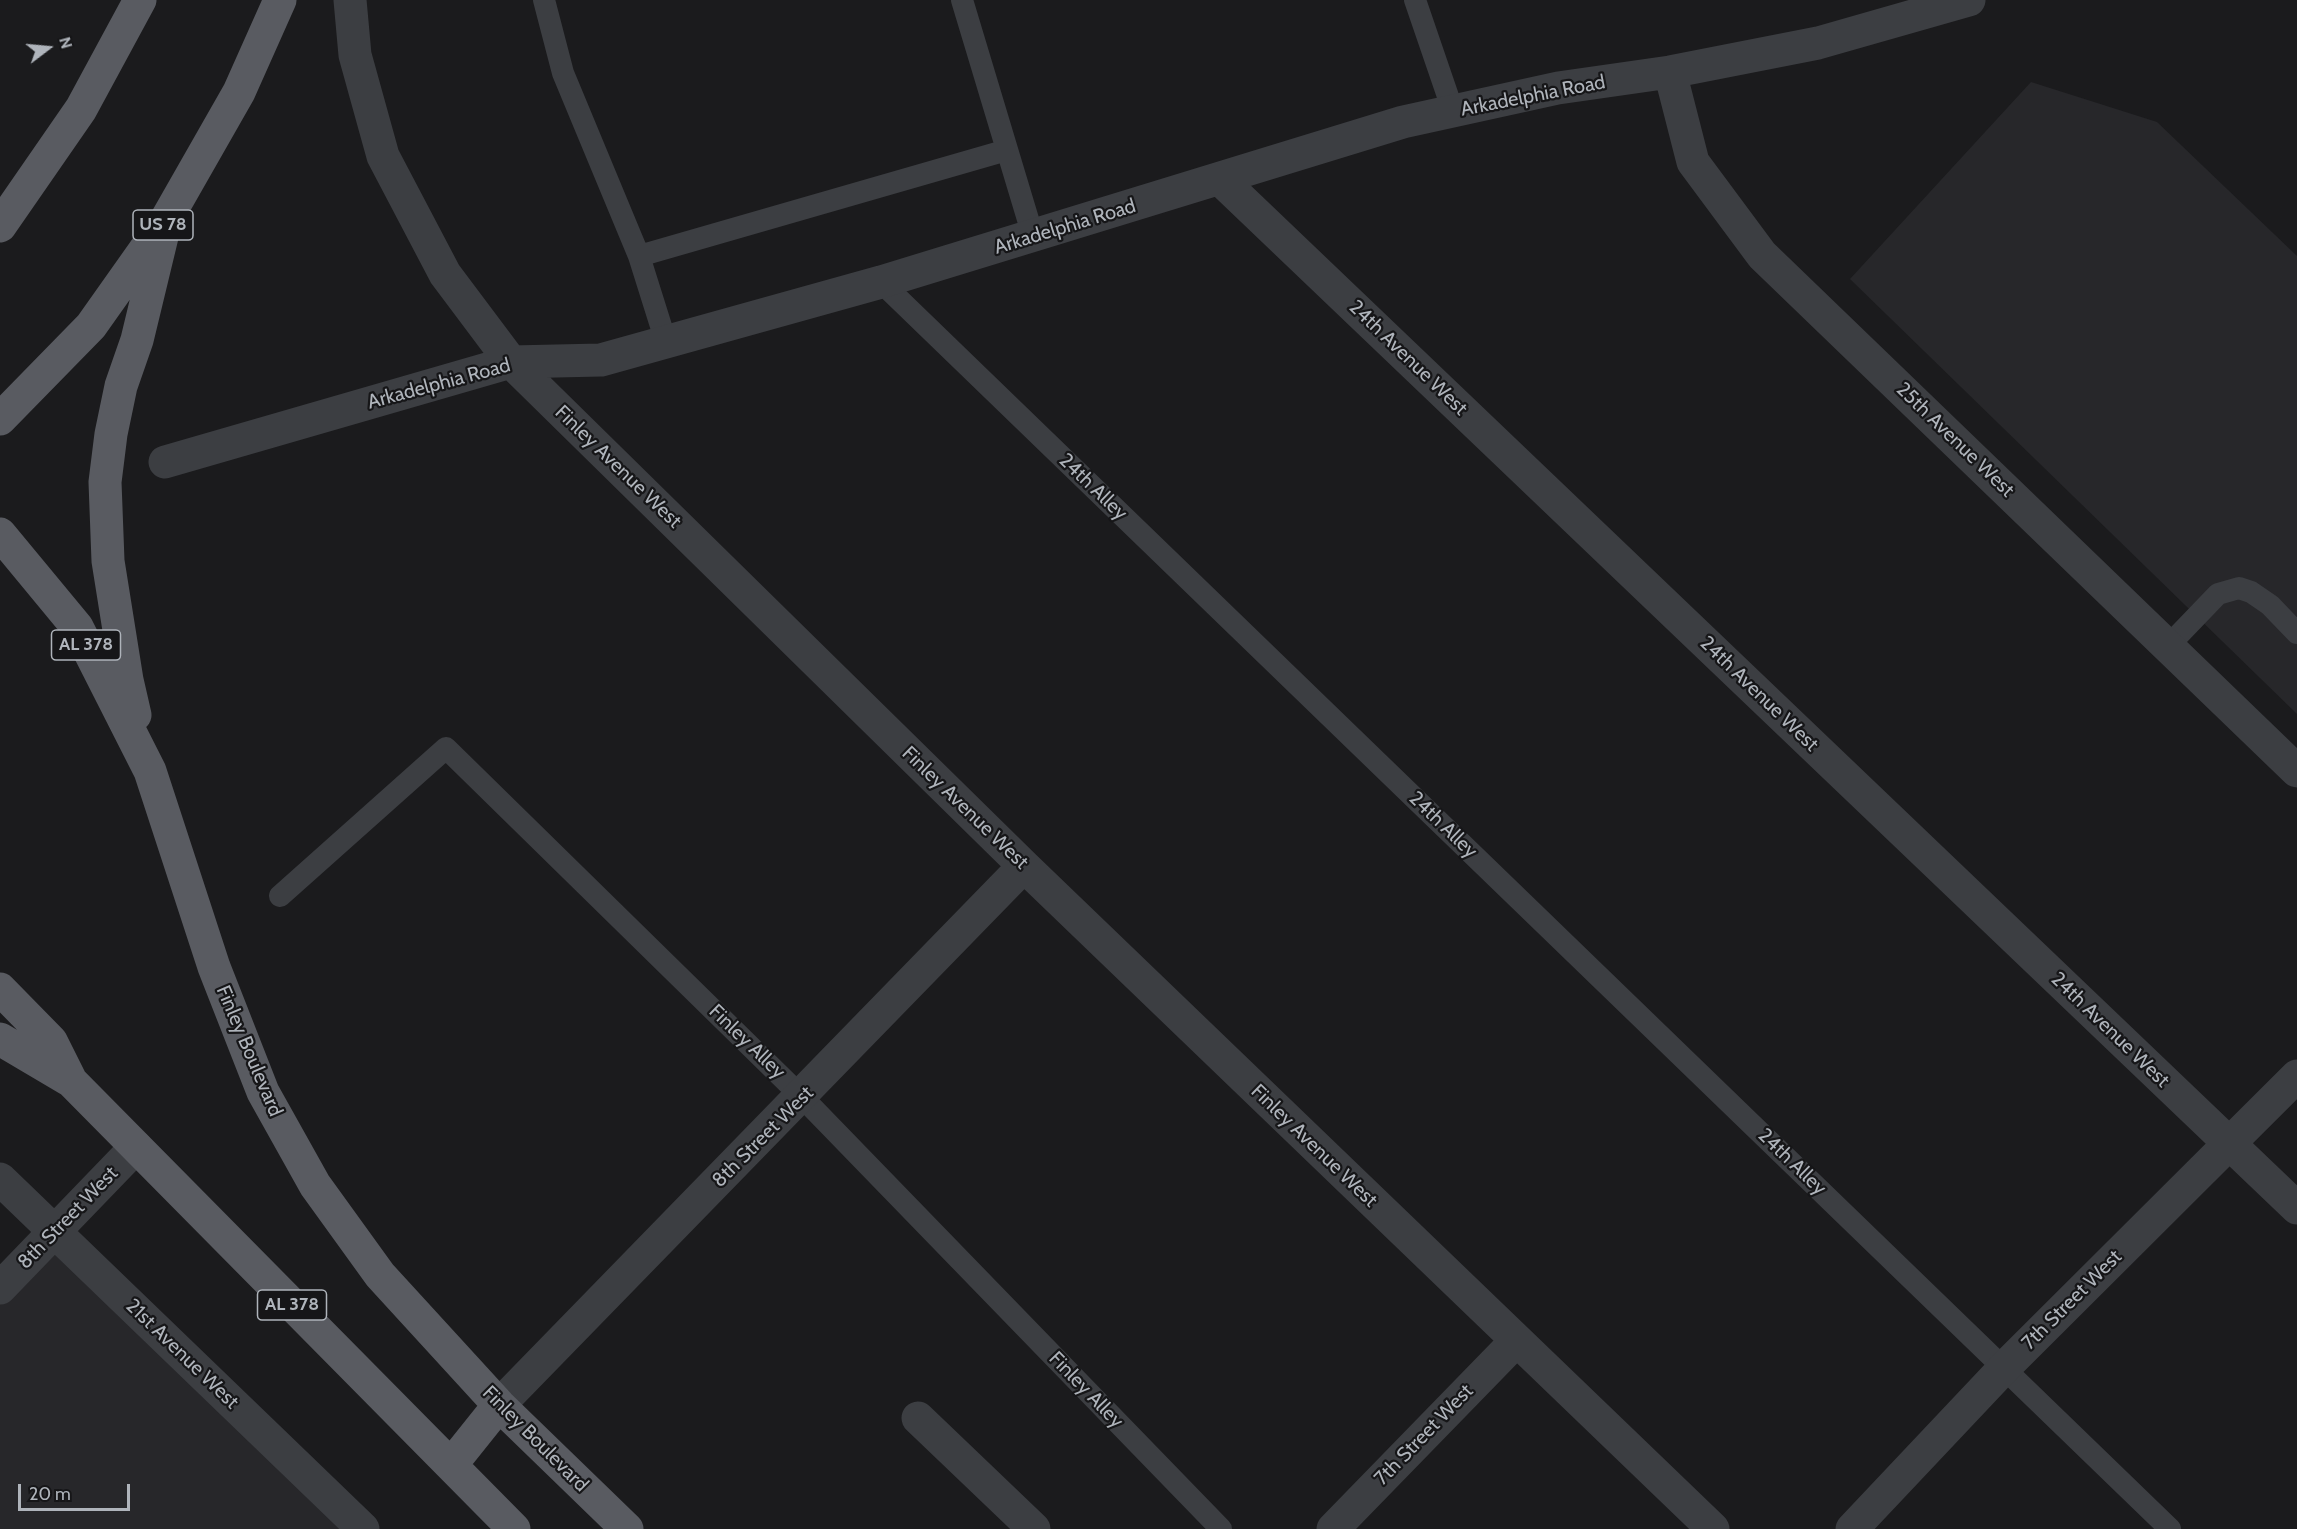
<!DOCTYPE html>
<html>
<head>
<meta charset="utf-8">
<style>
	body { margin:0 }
	#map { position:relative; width:2297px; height:1529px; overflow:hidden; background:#1b1b1d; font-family:Cabin,sans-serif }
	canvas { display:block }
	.north { position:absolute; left:18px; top:18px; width:60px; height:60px; -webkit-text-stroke:4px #161618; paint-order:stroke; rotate:74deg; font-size:16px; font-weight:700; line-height:24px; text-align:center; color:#afb4bb }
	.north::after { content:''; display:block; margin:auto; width:21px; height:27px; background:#afb4bb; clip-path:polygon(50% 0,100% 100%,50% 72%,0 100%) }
	.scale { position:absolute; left:18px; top:1484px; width:112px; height:27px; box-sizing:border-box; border:3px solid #afb4bb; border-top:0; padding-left:8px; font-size:18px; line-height:21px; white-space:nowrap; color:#afb4bb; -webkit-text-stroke:4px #161618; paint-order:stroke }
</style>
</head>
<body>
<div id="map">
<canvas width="2297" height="1529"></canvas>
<div class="north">N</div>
<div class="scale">20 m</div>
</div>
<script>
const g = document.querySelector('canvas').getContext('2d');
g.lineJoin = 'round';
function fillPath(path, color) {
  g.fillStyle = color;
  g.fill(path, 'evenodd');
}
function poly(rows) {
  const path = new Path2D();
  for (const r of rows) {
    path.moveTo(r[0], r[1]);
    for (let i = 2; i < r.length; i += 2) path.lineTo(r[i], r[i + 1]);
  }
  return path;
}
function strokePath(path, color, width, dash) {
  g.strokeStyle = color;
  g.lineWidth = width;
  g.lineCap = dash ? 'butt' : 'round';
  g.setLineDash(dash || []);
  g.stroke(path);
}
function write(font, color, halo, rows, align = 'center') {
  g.font = font + ' Cabin,sans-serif';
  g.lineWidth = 4.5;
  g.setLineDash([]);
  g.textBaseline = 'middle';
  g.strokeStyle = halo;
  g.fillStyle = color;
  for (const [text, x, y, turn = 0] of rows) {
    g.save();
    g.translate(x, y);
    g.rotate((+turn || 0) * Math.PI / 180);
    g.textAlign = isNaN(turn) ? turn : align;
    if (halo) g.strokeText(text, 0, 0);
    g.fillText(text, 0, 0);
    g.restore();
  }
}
fillPath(poly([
	[2031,82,2157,122,2297,256,2297,714,1850,279],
	[54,1231,376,1529,0,1529,0,1284]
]), '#27272a');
strokePath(poly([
	[544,0,563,73,639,256,666,342],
	[962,0,1033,236],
	[1415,0,1453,111],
	[639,256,1007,150],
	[881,282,2170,1529],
	[2168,646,2218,594,2239,588,2251,592,2270,605,2297,633],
	[280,896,446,748,802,1097,1221,1529]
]), '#3c3e42', 22);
strokePath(poly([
	[350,0,355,55,383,156,445,274,511,362,1024,866,1713,1529],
	[1670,72,1693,162,1762,255,2297,771],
	[1221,180,2297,1208],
	[165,462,511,362,601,360,881,282,1403,122,1558,88,1670,72,1818,43,1969,0],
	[0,1179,363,1529],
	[0,1288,136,1147],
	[499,1405,1024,866],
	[918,1418,1034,1529],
	[1333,1529,1516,1341],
	[1852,1529,2004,1368,2297,1076]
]), '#3c3e42', 33);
strokePath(poly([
	[0,226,81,109,140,0],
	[0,419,91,326,166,220,239,92,280,0],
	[0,534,77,627,150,771,214,967,263,1092,315,1185,380,1275,499,1405,627,1529],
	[135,715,127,680,108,561,105,482,111,434,121,386,137,340,166,220],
	[0,989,51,1041,71,1081,514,1529],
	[0,1039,71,1081],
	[451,1465,499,1405]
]), '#595b61', 33);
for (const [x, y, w] of [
	[163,225,60],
	[86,645,69],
	[292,1305,69]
]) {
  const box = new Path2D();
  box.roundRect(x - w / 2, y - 15, w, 30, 4.5);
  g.fillStyle = '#161618';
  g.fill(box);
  strokePath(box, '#afb4bb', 1.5);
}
write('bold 18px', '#afb4bb', null, [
	["US 78",163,225],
	["AL 378",86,645],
	["AL 378",292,1305]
]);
write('20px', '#afb4bb', '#161618', [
	["Arkadelphia Road",1533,96,-11],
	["Arkadelphia Road",1065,227,-17],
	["24th Avenue West",1408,358,44],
	["Arkadelphia Road",439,384,-15],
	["25th Avenue West",1955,440,44],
	["Finley Avenue West",618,467,44],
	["24th Alley",1093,487,44],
	["24th Avenue West",1759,694,44],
	["Finley Avenue West",965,808,44],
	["24th Alley",1443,825,44],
	["24th Avenue West",2110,1030,44],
	["Finley Alley",747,1042,44],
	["Finley Boulevard",249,1051,67],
	["8th Street West",763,1137,-45],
	["Finley Avenue West",1314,1146,44],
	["24th Alley",1792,1162,44],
	["8th Street West",68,1218,-46],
	["7th Street West",2072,1300,-45],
	["21st Avenue West",182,1354,44],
	["Finley Alley",1086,1390,46],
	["7th Street West",1424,1435,-46],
	["Finley Boulevard",535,1439,45]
]);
</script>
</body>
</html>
